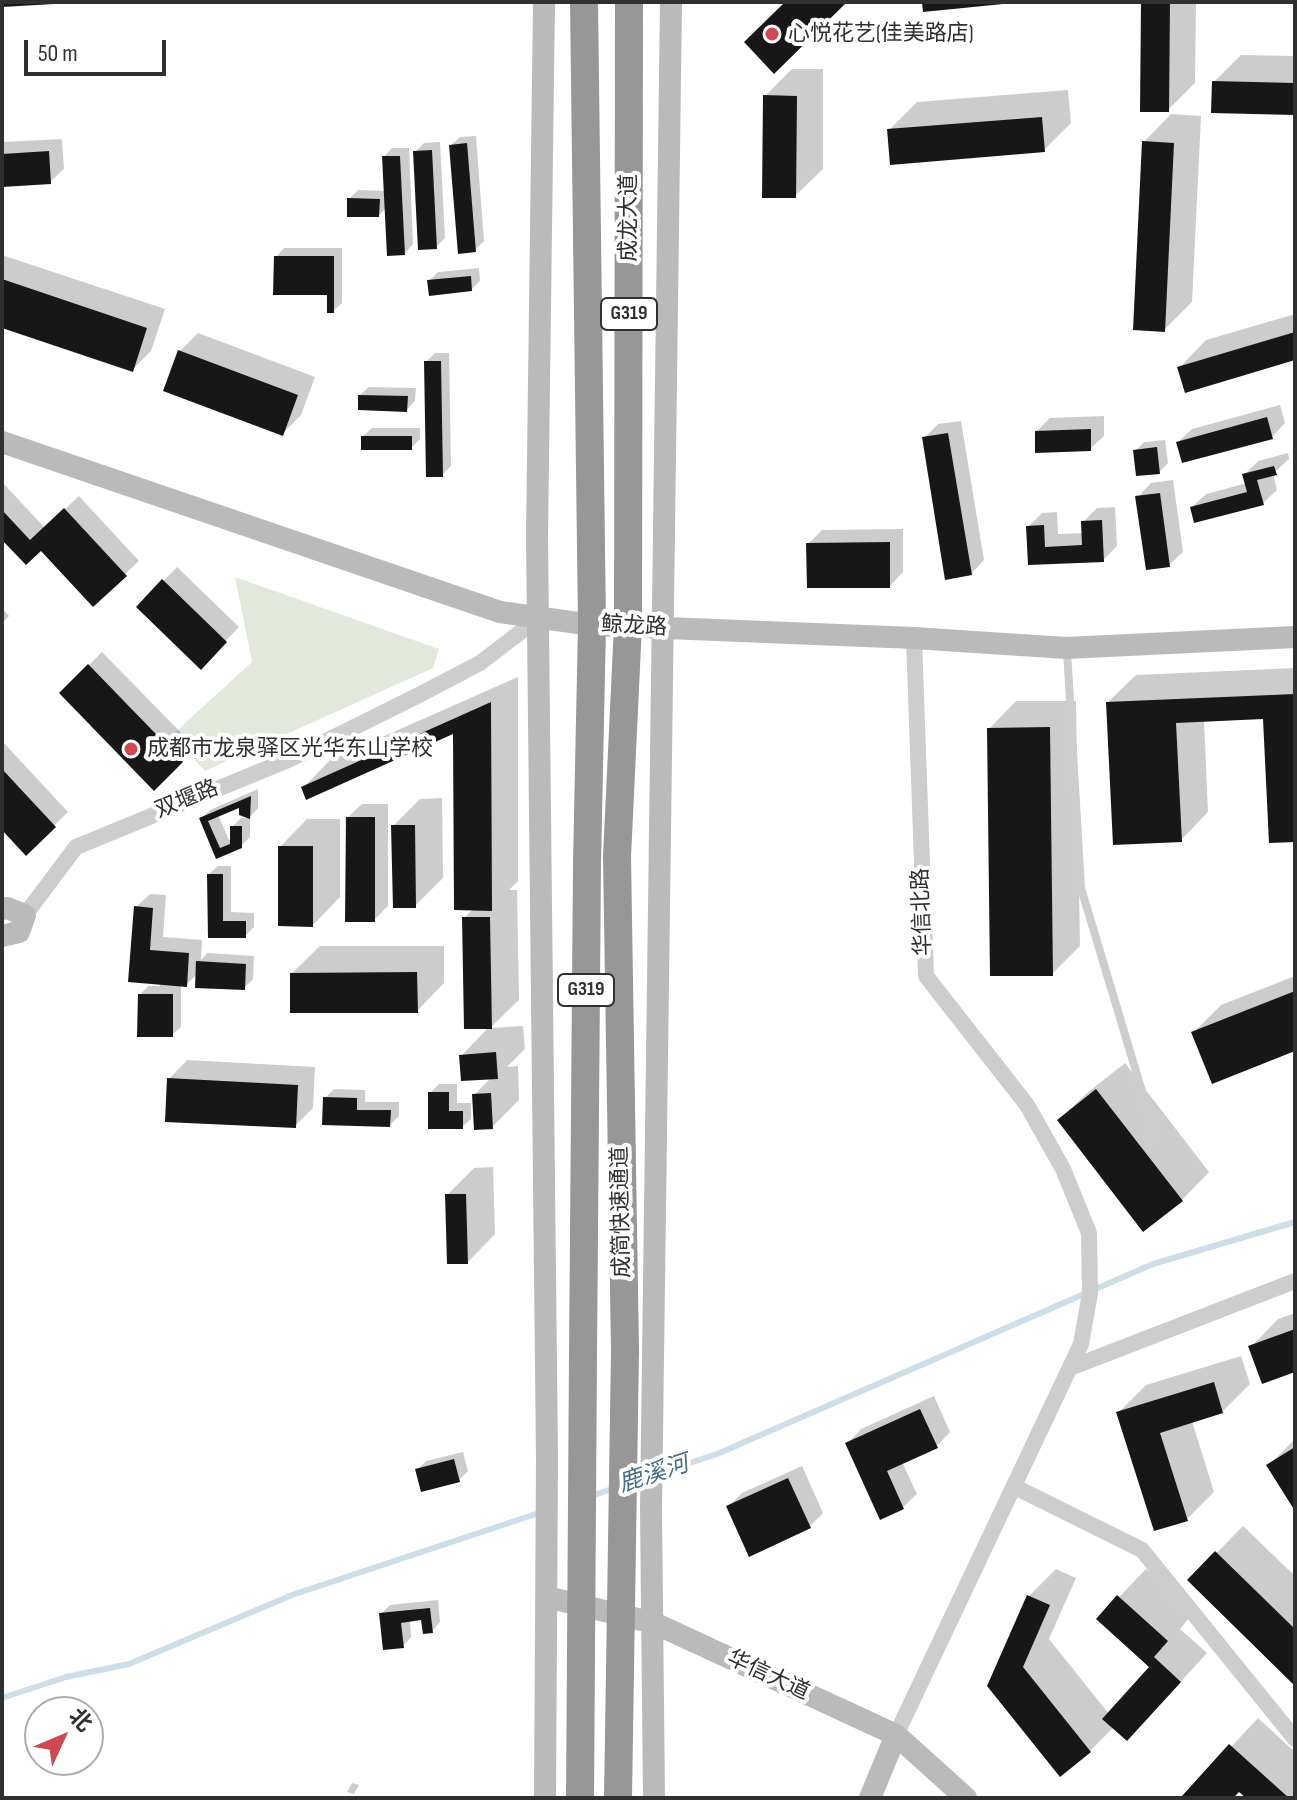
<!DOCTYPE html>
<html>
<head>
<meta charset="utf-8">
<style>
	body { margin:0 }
	#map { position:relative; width:1297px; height:1800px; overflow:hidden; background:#fff; font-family:"Sofia Sans Condensed","Noto Sans SC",sans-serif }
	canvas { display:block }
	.frame { position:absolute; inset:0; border:4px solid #303030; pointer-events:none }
	.north { position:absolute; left:24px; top:1696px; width:80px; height:80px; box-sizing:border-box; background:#fff; border:2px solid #acacac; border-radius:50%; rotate:46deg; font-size:22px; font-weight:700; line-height:32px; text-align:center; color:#303030 }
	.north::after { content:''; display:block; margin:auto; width:28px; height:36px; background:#d04852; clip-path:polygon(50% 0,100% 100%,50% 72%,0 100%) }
	.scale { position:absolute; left:24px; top:40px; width:142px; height:36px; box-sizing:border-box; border:4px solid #303030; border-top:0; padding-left:10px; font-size:24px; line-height:28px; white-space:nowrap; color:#303030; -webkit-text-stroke:6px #fff; paint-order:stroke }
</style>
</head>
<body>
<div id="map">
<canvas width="1297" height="1800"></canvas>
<div class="frame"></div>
<div class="north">北</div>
<div class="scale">50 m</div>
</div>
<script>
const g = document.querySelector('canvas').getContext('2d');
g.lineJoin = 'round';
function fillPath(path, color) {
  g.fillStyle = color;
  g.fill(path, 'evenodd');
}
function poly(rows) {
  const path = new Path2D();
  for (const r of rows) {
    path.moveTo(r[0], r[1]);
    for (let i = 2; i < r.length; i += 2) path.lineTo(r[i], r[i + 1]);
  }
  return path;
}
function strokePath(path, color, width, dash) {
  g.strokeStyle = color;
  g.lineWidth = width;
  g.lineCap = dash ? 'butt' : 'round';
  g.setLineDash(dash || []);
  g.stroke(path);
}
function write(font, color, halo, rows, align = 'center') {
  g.font = font + ' "Sofia Sans Condensed","Noto Sans SC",sans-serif';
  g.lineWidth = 8;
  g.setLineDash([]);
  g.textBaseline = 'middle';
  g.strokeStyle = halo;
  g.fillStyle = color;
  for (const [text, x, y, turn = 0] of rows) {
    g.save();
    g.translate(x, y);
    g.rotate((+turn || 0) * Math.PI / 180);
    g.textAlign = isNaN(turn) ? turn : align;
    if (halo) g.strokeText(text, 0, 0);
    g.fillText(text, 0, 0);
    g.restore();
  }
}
fillPath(poly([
	[235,577,439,649,433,668,205,771,172,735,252,662]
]), '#e3e8dd');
fillPath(poly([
	[1143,2,1196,2,1195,83,1168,110],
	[1241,55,1295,56,1295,113,1214,82],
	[792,69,823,69,823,169,795,196,765,96],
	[1068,90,1071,123,1044,150,889,130,917,102],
	[1171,114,1201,116,1192,302,1164,330,1144,142],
	[476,136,484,241,475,250,451,145,460,137],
	[62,139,64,169,50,182,2,185,2,142],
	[440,142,445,238,436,247,415,152,424,143],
	[392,148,409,148,413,244,405,253,386,208,379,215,349,199,358,190,385,191,384,157],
	[284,248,342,248,342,303,333,311,329,293,276,257],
	[2,255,165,309,151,351,132,370,2,326],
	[479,268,480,281,471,290,429,281,438,272],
	[1295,314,1295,358,1179,368,1206,340],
	[198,333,315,377,301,415,283,433,180,351],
	[435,353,449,353,451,466,442,475,426,362],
	[369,387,416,388,415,401,406,410,360,395],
	[1280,405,1285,423,1272,437,1178,442,1192,429],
	[1104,416,1104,436,1090,449,1037,431,1050,418],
	[961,421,984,560,971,574,924,438,938,424],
	[372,428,420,428,420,439,411,448,363,436],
	[1165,440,1168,463,1159,472,1135,451,1144,442],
	[1288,453,1289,459,1273,474,1277,490,1263,503,1192,507,1206,494,1247,483,1245,474,1258,461],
	[1173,480,1183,552,1169,565,1138,497,1151,483],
	[3,483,45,528,79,496,139,561,93,604,41,548,2,537],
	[1115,507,1117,546,1103,560,1030,563,1028,527,1042,513,1057,512,1058,534,1083,533,1083,522,1097,508],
	[903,529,903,572,890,586,808,544,822,530],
	[177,567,239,627,201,667,138,607],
	[2,608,9,616,2,623],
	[102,652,195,747,154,788,61,693],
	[1295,668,1295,840,1265,717,1204,720,1208,812,1181,840,1108,702,1136,675],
	[518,677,518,881,509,890,517,890,519,1000,490,1028,523,1026,525,1049,507,1067,518,1066,519,1100,492,1127,474,1095,492,1077,461,1056,489,1027,464,918,473,909,455,731,303,788,330,760],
	[1016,701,1076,701,1080,946,1052,974,989,729],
	[2,741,68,812,26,853,2,827],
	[258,789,258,808,250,817,241,814,241,805,218,815,229,840,232,839,232,827,241,818,250,818,250,837,241,846,217,856,201,819,210,810],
	[442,798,443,878,415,906,393,826,420,799],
	[362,804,388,804,388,906,374,920,348,817],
	[307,819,340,819,340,897,313,925,280,847],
	[218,866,231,866,231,912,254,913,254,927,245,936,210,936,209,874],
	[150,894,166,895,163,937,202,940,201,960,207,953,254,956,253,979,244,988,198,973,186,985,181,984,181,1027,172,1035,140,995,148,986,160,986,136,907],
	[320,946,444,946,444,983,417,1011,292,973],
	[1295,976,1295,1049,1193,1033,1221,1005],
	[187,1060,315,1067,313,1108,295,1126,169,1079],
	[1125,1063,1209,1172,1182,1200,1144,1229,1059,1120,1087,1093],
	[439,1084,457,1084,457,1103,471,1103,471,1119,462,1127,430,1093],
	[334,1089,365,1090,365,1102,399,1102,399,1116,390,1125,325,1098],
	[493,1167,495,1234,468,1262,447,1195,474,1168],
	[1295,1313,1295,1369,1251,1347,1278,1319],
	[1241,1356,1250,1384,1222,1412,1192,1421,1214,1492,1187,1519,1119,1412,1146,1385],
	[934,1396,950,1432,937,1446,902,1462,917,1494,903,1507,848,1443,861,1429],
	[1295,1439,1295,1508,1269,1465],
	[463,1452,468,1471,459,1480,417,1470,426,1461],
	[802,1466,823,1513,810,1526,728,1507,742,1493],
	[1243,1526,1295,1576,1295,1683,1190,1580],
	[1056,1569,1076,1578,1049,1639,1109,1714,1152,1667,1098,1619,1146,1569,1194,1612,1180,1629,1207,1653,1154,1711,1114,1727,1090,1751,990,1686,1029,1596],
	[438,1600,440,1622,432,1631,423,1618,410,1620,411,1637,403,1646,381,1614,390,1605],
	[1258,1718,1295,1752,1295,1798,1249,1798,1240,1790,1233,1798,1187,1798,1185,1796],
	[352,1783,359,1785,354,1794,347,1792]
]), '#0003');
strokePath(poly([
	[656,1474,717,1454,1153,1264,1295,1222],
	[591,1496,615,1488],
	[2,1698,66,1677,129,1664,292,1595,542,1512]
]), '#cedee8', 6);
fillPath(poly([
	[2,2,54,2,54,4,2,7],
	[785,2,847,2,774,74,744,42],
	[922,2,1002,2,1003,4,923,12],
	[1141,2,1170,2,1169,112,1140,112],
	[1212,81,1295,83,1295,115,1211,113],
	[763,95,797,96,796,198,762,198],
	[1042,117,1045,152,890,165,887,129],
	[1142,141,1174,143,1165,332,1133,330],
	[467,143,476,252,458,254,449,145],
	[432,150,437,249,418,250,413,151],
	[49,151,51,184,2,187,2,154],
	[382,156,400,156,405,255,387,256],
	[347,198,380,199,379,217,347,217],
	[274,256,334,256,334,313,327,313,327,295,273,295],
	[471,276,472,291,429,296,427,280],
	[2,279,147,328,133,372,2,328],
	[1295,332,1295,360,1185,393,1177,367],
	[178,350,298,395,283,436,163,391],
	[424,361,441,361,443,477,426,477],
	[358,395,408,396,407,412,358,410],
	[1267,417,1273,439,1182,463,1176,442],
	[1091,429,1091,451,1035,453,1035,431],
	[948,433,972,575,945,580,922,437],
	[361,436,412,436,412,450,361,450],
	[1157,447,1160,474,1136,476,1133,450],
	[1274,466,1277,475,1257,480,1264,505,1194,523,1190,507,1247,492,1242,474],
	[1160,493,1170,567,1146,570,1135,496],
	[64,508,127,576,93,607,41,551,26,565,2,540,2,510,30,540],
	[1102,520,1104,562,1028,565,1026,526,1044,525,1045,547,1082,545,1081,521],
	[890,542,890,588,807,588,806,543],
	[162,579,227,642,201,670,136,607],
	[88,664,183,762,154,791,59,693],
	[1295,694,1295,842,1269,843,1263,719,1176,723,1182,842,1113,845,1106,702],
	[491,702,492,911,454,910,453,734,306,800,301,787],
	[1050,727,1053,976,990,976,987,728],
	[2,769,56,827,26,856,2,830],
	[251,796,250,819,239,815,239,808,208,821,220,848,230,844,230,826,242,826,242,848,216,859,199,818],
	[346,817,375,817,375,922,345,922],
	[391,825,415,825,416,908,393,908],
	[278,846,313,846,313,927,278,926],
	[207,874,223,874,223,921,246,921,246,938,208,938],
	[134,906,153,908,150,950,189,953,187,987,128,982],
	[462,917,490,917,492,1029,464,1029],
	[196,961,246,964,245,990,195,988],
	[417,972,418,1013,290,1013,290,973],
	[1295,991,1295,1051,1212,1084,1191,1032],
	[138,994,173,994,173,1037,137,1037],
	[496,1052,498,1079,461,1081,459,1055],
	[167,1078,298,1085,296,1128,165,1122],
	[1096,1089,1183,1201,1143,1232,1057,1120],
	[428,1092,449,1092,449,1111,463,1111,463,1129,428,1129],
	[491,1093,493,1129,474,1130,472,1094],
	[323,1097,357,1098,357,1110,391,1110,390,1127,322,1125],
	[445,1194,466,1194,468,1264,447,1264],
	[1295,1329,1295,1372,1262,1384,1248,1346],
	[1214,1382,1223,1413,1160,1433,1188,1521,1154,1531,1116,1412],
	[920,1409,938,1448,887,1471,904,1509,880,1520,845,1443],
	[1295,1447,1295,1511,1266,1465],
	[454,1459,460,1482,421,1492,415,1469],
	[788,1478,811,1528,749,1557,726,1506],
	[1215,1551,1295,1629,1295,1686,1187,1580],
	[1027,1595,1050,1605,1023,1667,1091,1752,1060,1777,987,1686],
	[1117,1595,1168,1641,1154,1657,1181,1682,1127,1741,1102,1719,1149,1667,1096,1619],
	[430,1608,433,1633,423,1634,421,1620,401,1623,404,1648,383,1650,379,1613],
	[1229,1744,1289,1798,1246,1798,1239,1792,1233,1798,1184,1798,1182,1796]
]), '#171717');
strokePath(poly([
	[1067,650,1081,888,1156,1138]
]), '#cdcdcd', 8);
strokePath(poly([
	[25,915,76,847,288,760,417,696,480,663,539,618],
	[1070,1368,1295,1281],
	[1015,1487,1142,1550,1295,1739],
	[896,1735,1081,1344,1090,1293,1089,1233,1063,1169,1027,1105,926,976,914,638]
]), '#cdcdcd', 16);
strokePath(poly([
	[544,2,537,536,547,1458,545,1798],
	[2,442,500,612,592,625,914,638,1066,648,1295,637],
	[2,909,7,908,25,915,19,932,2,936],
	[547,1597,654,1623,896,1735,966,1798],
	[654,1798,651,1509,671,2],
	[870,1798,896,1735]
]), '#bababa', 22);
strokePath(poly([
	[625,1351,617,857,628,625,629,2],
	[583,1355,587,864,592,625,584,2]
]), '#979797', 28);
strokePath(poly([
	[580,1798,583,1355],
	[618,1798,625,1351]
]), '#979797', 28);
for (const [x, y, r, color] of [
	[772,34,8,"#d04852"],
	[131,749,8,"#d04852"]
]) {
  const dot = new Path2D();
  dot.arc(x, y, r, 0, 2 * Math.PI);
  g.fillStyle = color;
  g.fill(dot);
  strokePath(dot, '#fff', 3);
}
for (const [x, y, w] of [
	[629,314,56],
	[586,990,56]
]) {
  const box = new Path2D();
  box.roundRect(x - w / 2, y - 16, w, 32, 6);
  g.fillStyle = '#fff';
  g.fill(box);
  strokePath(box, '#303030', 2);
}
write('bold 20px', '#303030', null, [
	["G319",629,314],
	["G319",586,990]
]);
write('22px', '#303030', '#fff', [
	["心悦花艺(佳美路店)",788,34],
	["成都市龙泉驿区光华东山学校",147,749]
], 'left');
write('22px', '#303030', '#fff', [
	["成龙大道",629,218,-90],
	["鲸龙路",634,627,3],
	["双堰路",187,800,-22],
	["华信北路",923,912,-92],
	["成简快速通道",622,1212,-91],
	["华信大道",768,1676,25]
]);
write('italic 24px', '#476f88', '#fff', [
	["鹿溪河",654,1475,-18]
]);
</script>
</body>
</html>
